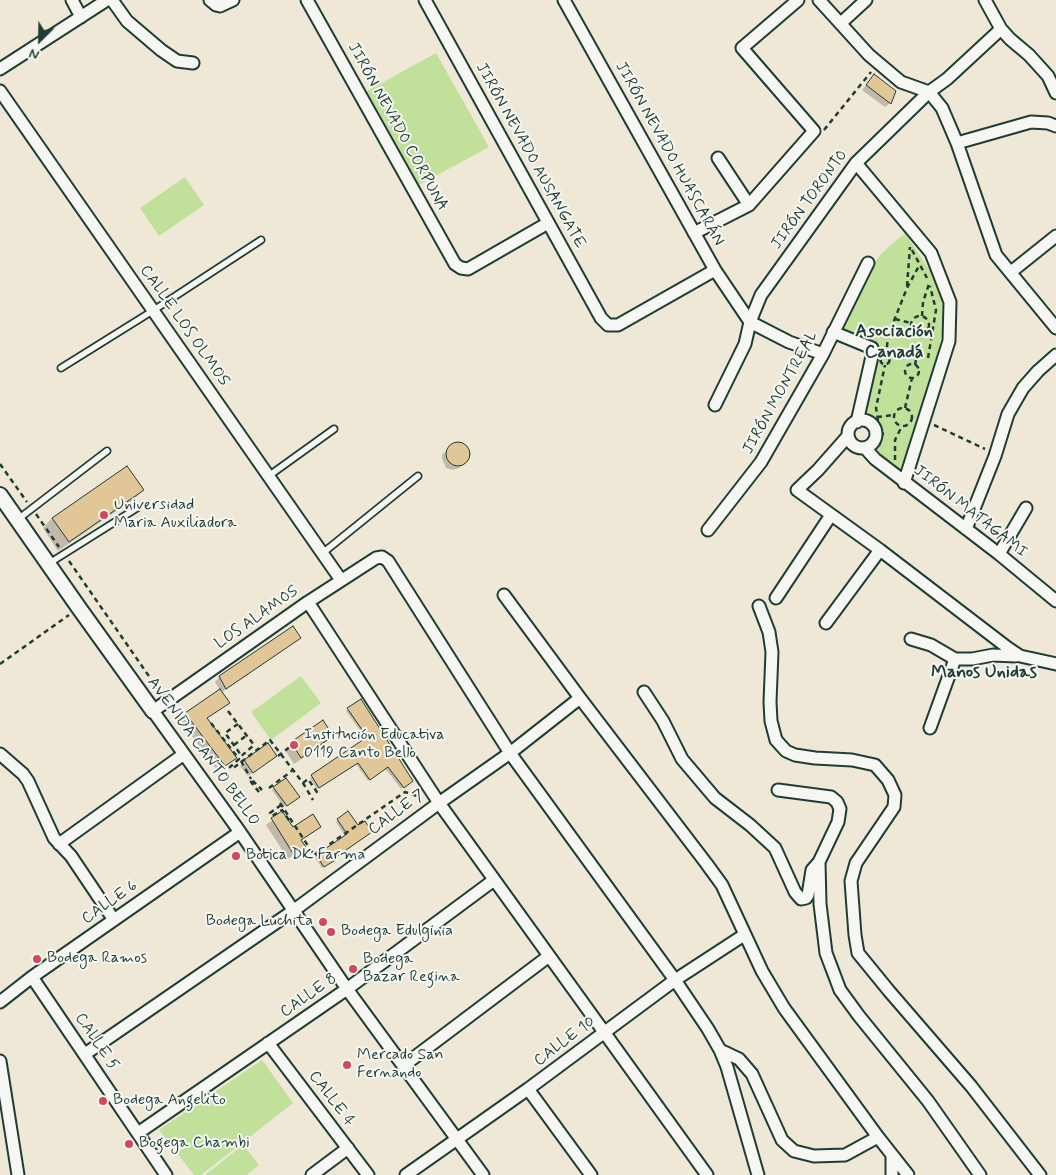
<!DOCTYPE html>
<html>
<head>
<meta charset="utf-8">
<style>
	body { margin:0 }
	#map { position:relative; width:1056px; height:1175px; overflow:hidden; background:#f0e8d7; font-family:Mynerve,sans-serif }
	canvas { display:block }
	.north { position:absolute; left:15px; top:15px; width:50px; height:50px; -webkit-text-stroke:4px #f6f6f2; paint-order:stroke; rotate:203deg; font-size:14px; font-weight:700; line-height:20px; text-align:center; color:#1f3d34 }
	.north::after { content:''; display:block; margin:auto; width:18px; height:22px; background:#1f3d34; clip-path:polygon(50% 0,100% 100%,50% 72%,0 100%) }
</style>
</head>
<body>
<div id="map">
<canvas width="1056" height="1175"></canvas>
<div class="north">N</div>
</div>
<script>
const g = document.querySelector('canvas').getContext('2d');
g.lineJoin = 'round';
function fillPath(path, color) {
  g.fillStyle = color;
  g.fill(path, 'evenodd');
}
function poly(rows) {
  const path = new Path2D();
  for (const r of rows) {
    if (r.length === 3) {
      path.moveTo(r[0] + r[2], r[1]);
      path.arc(r[0], r[1], r[2], 0, 2 * Math.PI);
      continue;
    }
    path.moveTo(r[0], r[1]);
    for (let i = 2; i < r.length; i += 2) path.lineTo(r[i], r[i + 1]);
  }
  return path;
}
function strokePath(path, color, width, dash) {
  g.strokeStyle = color;
  g.lineWidth = width;
  g.lineCap = dash ? 'butt' : 'round';
  g.setLineDash(dash || []);
  g.stroke(path);
}
function write(font, color, halo, rows, align = 'center') {
  g.font = font + ' Mynerve,sans-serif';
  g.lineWidth = 4;
  g.setLineDash([]);
  g.textBaseline = 'middle';
  g.strokeStyle = halo;
  g.fillStyle = color;
  for (const [text, x, y, turn = 0] of rows) {
    g.save();
    g.translate(x, y);
    g.rotate((+turn || 0) * Math.PI / 180);
    g.textAlign = isNaN(turn) ? turn : align;
    if (halo) g.strokeText(text, 0, 0);
    g.fillText(text, 0, 0);
    g.restore();
  }
}
fillPath(poly([
	[436,53,489,147,419,185,367,91],
	[185,177,204,205,159,236,140,208],
	[905,233,929,269,943,303,942,334,936,364,903,474,876,450,881,427,877,420,863,413,876,351,839,330,870,268,883,252],
	[301,676,321,703,271,740,251,712],
	[262,1060,293,1103,201,1175,194,1175,159,1130],
	[243,1145,259,1165,247,1175,205,1175]
]), '#c1e099');
fillPath(poly([
	[874,76,890,103,885,107,862,90],
	[459,444,465,447,468,453,467,460,459,468,452,470,446,468,442,458,442,455,452,445],
	[127,467,143,490,133,500,58,551,43,528,52,518],
	[293,627,299,638,221,693,228,702,206,719,235,758,218,771,180,720,220,690,215,682,219,677],
	[348,709,409,783,401,789,385,768,368,781,356,764,317,789,310,778,366,739,346,711],
	[322,722,332,736,325,743,294,764,285,750,291,743],
	[268,745,271,760,248,776,240,766],
	[286,779,297,798,284,807,272,790],
	[282,813,293,829,319,826,300,841,304,847,288,859,266,825],
	[348,813,358,827,335,857,334,860,322,868,315,858,345,836,336,822]
]), '#0003');
const building = poly([
	[874,74,896,91,891,104,866,85,874,74],
	[458,454,12],
	[127,466,144,490,69,542,52,518,127,466],
	[293,626,301,638,226,689,219,676,293,626],
	[220,689,230,703,207,718,237,758,225,766,185,713,220,689],
	[361,699,413,781,404,788,388,767,370,780,358,763,319,788,311,775,367,737,347,708,361,699],
	[323,720,333,736,301,758,291,742,323,720],
	[268,743,277,756,253,773,244,760,268,743],
	[286,778,300,797,287,806,273,787,286,778],
	[282,811,293,827,313,814,321,827,301,840,306,847,294,855,271,818,282,811],
	[348,811,358,825,365,821,372,832,336,857,337,859,324,867,316,855,347,834,337,819,348,811]
]);
fillPath(building, '#e1c797');
strokePath(building, '#1f3d34', 1);
const service = poly([
	[61,368,154,310,261,240],
	[270,475,334,429],
	[17,520,107,451],
	[324,552,418,476],
	[48,564,137,508]
]);
const minor = poly([
	[72,0,81,17],
	[112,0,127,21,161,50,177,61,193,63],
	[210,0,216,5,220,6,233,0],
	[307,0,455,264,461,268,468,269,548,223],
	[425,0,601,318,608,325,618,325,715,270],
	[564,0,715,270,750,322,789,342,823,354],
	[819,0,869,55,901,82,929,92,942,108,957,143,996,255,1056,328],
	[985,0,1001,29,1010,39,1029,55,1048,76,1056,93],
	[841,23,866,0],
	[0,69,107,0],
	[0,91,341,580],
	[957,143,1031,122,1048,123,1056,126],
	[718,158,749,205],
	[856,163,931,253,950,302,949,341,904,483],
	[694,233,749,205,814,131,742,48,798,0],
	[1011,272,1056,236],
	[833,332,867,346,872,348,873,352,857,422],
	[715,405,745,344,750,322,761,295,856,163,929,92,947,79,1001,29],
	[862,434,14],
	[848,436,818,470,797,490,880,550,1008,648,1020,656,1056,664],
	[865,448,875,459,999,554,1056,601],
	[966,529,995,456,1008,414,1023,388,1038,371,1056,355],
	[708,530,761,462,823,354,868,263],
	[999,554,1026,508],
	[504,595,580,698,706,863,722,885,762,971,784,1008,878,1137,908,1175],
	[776,598,831,515],
	[308,602,439,803,707,1175],
	[759,606,769,632,772,652,770,702,771,721,776,740,786,751,795,755,815,758,852,760,875,765,888,780,895,795,894,807,856,863,851,881,855,935,858,953,889,991,971,1086,1040,1175],
	[826,623,880,550],
	[911,639,931,645,955,659,972,659,993,655,1016,656],
	[644,692,663,721,682,759,715,798,750,825,775,848,795,892,801,899,806,898,808,895,812,870,819,862],
	[930,728,955,659],
	[0,754,23,774,28,781,54,838,71,856,114,920],
	[778,790,831,797,837,802,840,809,838,822,819,862,820,904,826,953,840,990,859,1016,928,1101,980,1175],
	[59,844,184,754],
	[32,977,166,1175],
	[0,1002,32,977,240,832],
	[268,1043,368,1175],
	[720,1050,739,1059,752,1074,782,1140,794,1151,814,1156,845,1155,878,1137],
	[85,1054,293,911,439,803,510,753,580,698],
	[0,1061,18,1175],
	[403,1066,549,956],
	[528,1089,591,1175],
	[138,1133,347,989,494,880],
	[892,1155,892,1175],
	[312,1175,348,1148],
	[406,1175,528,1089,675,980,744,935],
	[483,1175,347,989,240,832,153,711,308,602,376,558,382,557,388,561,510,753,675,980,708,1029,720,1050,727,1067,758,1175]
]);
const tertiary = poly([
	[0,495,79,608,153,711]
]);
strokePath(service, '#1f3d34', 9);
strokePath(minor, '#1f3d34', 15);
strokePath(tertiary, '#1f3d34', 18);
strokePath(poly([
	[824,130,871,72],
	[912,250,927,278],
	[907,286,910,247],
	[922,316,923,302,929,284],
	[920,325,9],
	[895,319,911,323],
	[885,360,4.5],
	[886,356,888,336,907,288,920,264],
	[928,358,936,310,930,286],
	[912,371,7],
	[915,365,921,334],
	[903,417,9],
	[905,408,912,378],
	[877,417,894,415],
	[934,425,985,449],
	[879,446,883,433,878,420,876,408,885,365],
	[895,460,895,440,902,426],
	[0,464,27,502],
	[36,514,59,547],
	[69,561,160,692],
	[0,664,69,615],
	[228,711,254,745,239,758],
	[211,723,239,759,230,767,232,769,270,740,303,783,313,800],
	[238,724,225,733,241,755],
	[234,745,247,735],
	[278,756,291,746],
	[241,761,251,779],
	[303,783,308,779,319,795],
	[269,788,293,770],
	[259,792,251,782,251,779,262,790],
	[280,803,314,855,405,792,420,797],
	[281,805,270,813,272,816,282,810,289,820]
]), '#1f3d34', 2.5, [5, 4]);
strokePath(service, '#f6f6f2', 5.5);
strokePath(minor, '#f6f6f2', 11);
strokePath(tertiary, '#f6f6f2', 14);
for (const [x, y, r, color] of [
	[104,515,5,"#d1495b"],
	[294,745,5,"#d1495b"],
	[236,856,5,"#d1495b"],
	[323,922,5,"#d1495b"],
	[331,932,5,"#d1495b"],
	[37,959,5,"#d1495b"],
	[353,969,5,"#d1495b"],
	[347,1065,5,"#d1495b"],
	[103,1101,5,"#d1495b"],
	[129,1144,5,"#d1495b"]
]) {
  const dot = new Path2D();
  dot.arc(x, y, r, 0, 2 * Math.PI);
  g.fillStyle = color;
  g.fill(dot);
  strokePath(dot, '#f6f6f2', 2);
}
write('16px', '#1f3d34', '#f6f6f2', [
	["JIRÓN NEVADO CORPUNA",397,127,61],
	["JIRÓN NEVADO HUASCARÁN",669,154,61],
	["JIRÓN NEVADO AUSANGATE",530,156,61],
	["JIRÓN TORONTO",810,200,-54],
	["CALLE LOS OLMOS",184,326,55],
	["JIRÓN MONTREAL",781,393,-61],
	["JIRÓN MATAGAMI",970,512,38],
	["LOS ALAMOS",257,618,-35],
	["AVENIDA CANTO BELLO",203,752,54],
	["CALLE 7",397,813,-36],
	["CALLE 6",110,903,-35],
	["CALLE 8",309,996,-35],
	["CALLE 5",96,1042,56],
	["CALLE 10",565,1042,-37],
	["CALLE 4",331,1099,53]
]);
write('16px', '#1f3d34', '#f6f6f2', [
	["Universidad",114,506],
	["Maria Auxiliadora",114,524],
	["Institución Educativa",304,736],
	["0119 Canto Bello",304,754],
	["Botica DK Farma",246,856],
	["Bodega Luchita",313,922,"right"],
	["Bodega Edulginia",341,932],
	["Bodega Ramos",47,959],
	["Bodega",363,960],
	["Bazar Regina",363,978],
	["Mercado San",357,1056],
	["Fernando",357,1074],
	["Bodega Angelito",113,1101],
	["Bogega Chambi",139,1144]
], 'left');
write('bold 18px', '#1f3d34', '#f6f6f2', [
	["Asociación",894,332],
	["Canadá",894,353],
	["Manos Unidas",984,673]
]);
</script>
</body>
</html>
